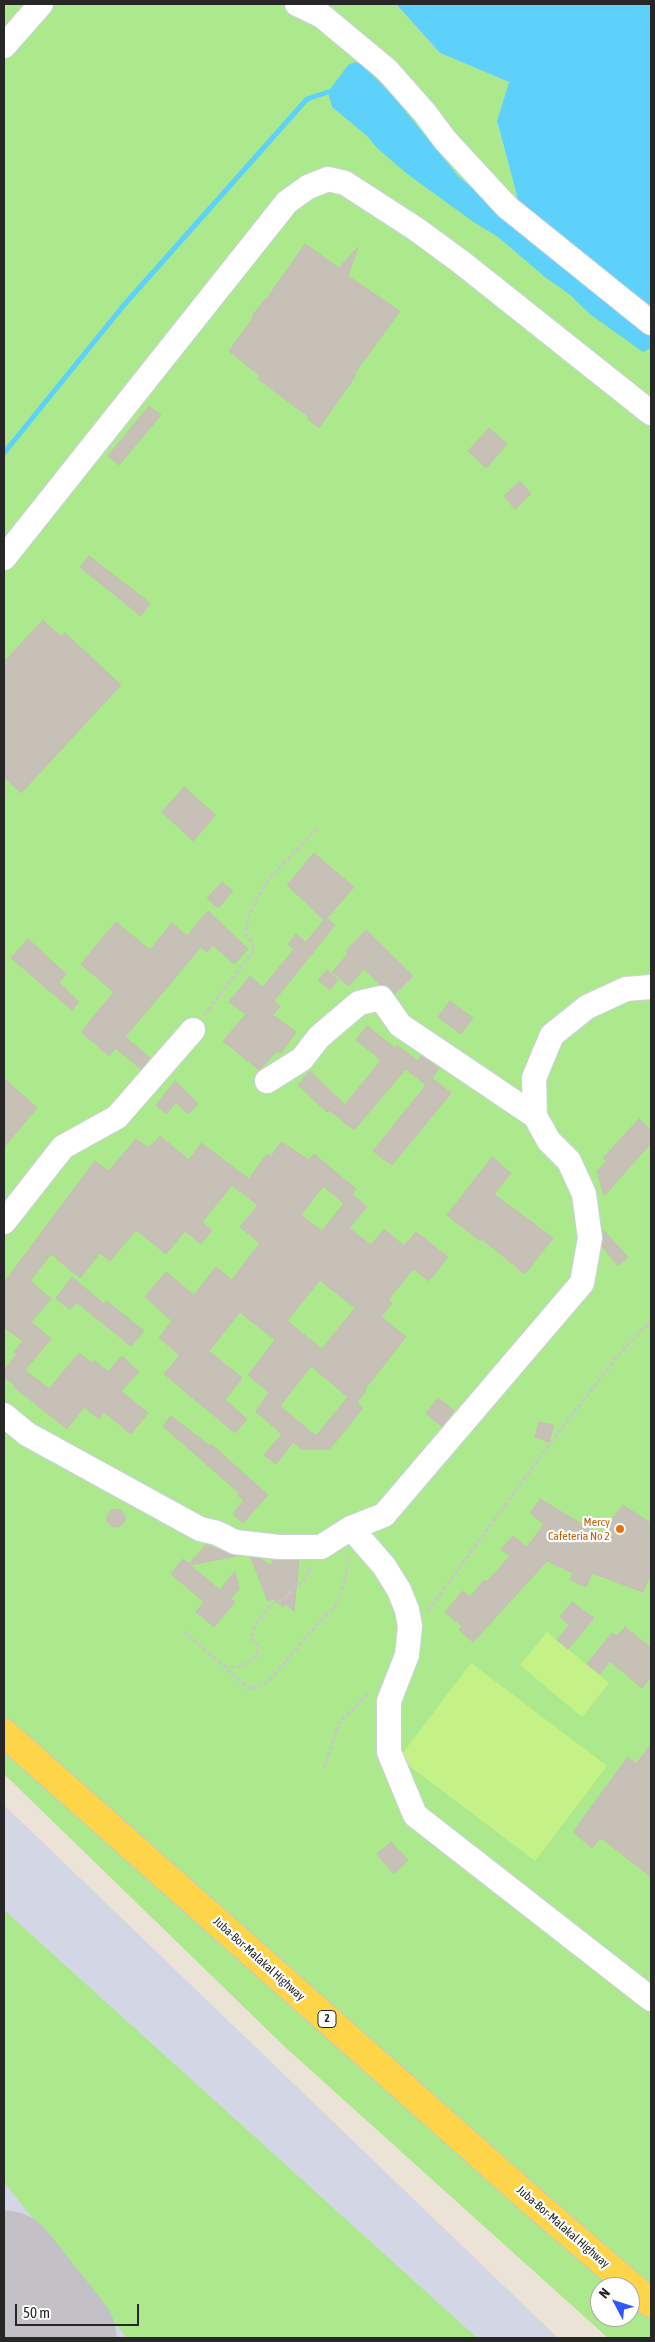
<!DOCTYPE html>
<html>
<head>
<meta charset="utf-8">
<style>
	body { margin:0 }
	#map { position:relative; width:655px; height:2342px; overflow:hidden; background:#ece3d7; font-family:"Asap Condensed",sans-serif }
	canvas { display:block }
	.frame { position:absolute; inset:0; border:5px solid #272727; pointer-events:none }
	.north { position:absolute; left:590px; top:2277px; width:50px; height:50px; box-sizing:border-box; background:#fff; border:1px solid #a9a9a9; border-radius:50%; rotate:310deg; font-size:14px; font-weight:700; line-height:20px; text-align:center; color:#272727 }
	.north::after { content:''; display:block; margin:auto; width:18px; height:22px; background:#3157ff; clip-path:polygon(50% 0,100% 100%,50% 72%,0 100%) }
	.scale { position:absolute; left:15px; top:2304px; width:124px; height:22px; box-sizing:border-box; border:2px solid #272727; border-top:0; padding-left:6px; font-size:15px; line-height:18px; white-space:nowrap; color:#272727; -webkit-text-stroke:4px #fff; paint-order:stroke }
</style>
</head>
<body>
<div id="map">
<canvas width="655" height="2342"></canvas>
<div class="frame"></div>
<div class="north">N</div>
<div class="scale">50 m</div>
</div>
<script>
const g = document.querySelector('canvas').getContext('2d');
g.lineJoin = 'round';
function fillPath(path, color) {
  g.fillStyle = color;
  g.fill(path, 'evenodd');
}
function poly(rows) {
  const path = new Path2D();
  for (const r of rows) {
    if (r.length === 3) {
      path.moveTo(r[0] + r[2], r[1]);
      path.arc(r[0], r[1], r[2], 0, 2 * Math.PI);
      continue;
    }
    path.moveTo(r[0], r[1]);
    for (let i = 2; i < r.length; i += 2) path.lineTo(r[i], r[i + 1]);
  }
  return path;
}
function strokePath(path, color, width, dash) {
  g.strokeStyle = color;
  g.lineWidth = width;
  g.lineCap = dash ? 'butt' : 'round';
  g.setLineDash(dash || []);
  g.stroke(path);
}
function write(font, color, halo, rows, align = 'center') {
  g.font = font + ' "Asap Condensed",sans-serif';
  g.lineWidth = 4.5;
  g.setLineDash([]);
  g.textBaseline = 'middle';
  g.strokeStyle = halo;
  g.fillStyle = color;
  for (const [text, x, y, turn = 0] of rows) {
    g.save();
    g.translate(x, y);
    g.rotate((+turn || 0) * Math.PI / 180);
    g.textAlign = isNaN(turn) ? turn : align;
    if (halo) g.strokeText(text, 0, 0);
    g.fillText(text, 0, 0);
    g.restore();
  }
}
fillPath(poly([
	[4,1805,558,2338,4,2338]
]), '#d3d6e4');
fillPath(poly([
	[4,4,396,4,440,53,509,82,497,122,518,200,628,291,651,306,651,2338,608,2338,285,2047,4,1774],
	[600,2287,630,2287,630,2317,600,2317],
	[4,1910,477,2338,127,2338,4,2182]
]), '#ace98d');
fillPath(poly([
	[547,1632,609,1683,582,1717,520,1665],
	[471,1663,607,1766,535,1861,399,1758]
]), '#c5f287');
fillPath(poly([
	[396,4,651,4,651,306,628,291,532,218,518,200,497,121,509,82,440,53],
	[355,62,363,65,393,96,459,177,651,333,651,348,643,352,591,315,569,294,545,277,498,237,472,221,406,173,377,148,367,136,332,107,328,92,348,65]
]), '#5dd1fa');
strokePath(poly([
	[4,453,124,305,307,99,328,92]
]), '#5dd1fa', 5);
strokePath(poly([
	[4,2266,61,2338]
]), '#c3c0c6', 111);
const building = poly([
	[305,244,339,268,358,247,348,276,400,311,354,374,356,375,319,428,308,419,309,417,258,379,260,376,229,351,254,317,252,316,265,299,266,300,305,244],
	[149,406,161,415,119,465,108,456,149,406],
	[489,428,507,444,486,468,468,451,489,428],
	[520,481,531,494,515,509,504,496,520,481],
	[89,556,150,603,141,616,80,567,89,556],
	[43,620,61,637,65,633,121,685,21,793,4,777,4,662,43,620],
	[184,787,216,815,193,841,162,812,184,787],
	[314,853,354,887,327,918,335,925,274,1001,280,1006,273,1015,296,1032,281,1053,277,1051,259,1070,223,1041,246,1014,229,1002,250,976,263,987,294,949,288,944,296,934,306,942,324,920,287,885,314,853],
	[222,882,233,891,218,908,207,898,222,882],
	[208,911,248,949,234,964,213,945,207,952,201,947,125,1037,150,1058,141,1069,115,1048,109,1056,81,1032,114,992,81,964,116,922,150,950,172,923,187,936,208,911],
	[366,930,413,976,395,994,386,985,380,985,364,969,349,986,332,972,348,954,346,951,366,930],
	[28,939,66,974,59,982,79,1002,72,1010,11,958,28,939],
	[327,970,338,980,330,990,318,980,327,970],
	[450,1001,473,1018,461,1034,438,1017,450,1001],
	[367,1026,395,1048,397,1045,418,1061,421,1056,439,1068,432,1078,451,1093,392,1165,373,1151,426,1085,406,1069,354,1130,329,1110,327,1112,298,1085,310,1071,345,1105,381,1060,356,1040,367,1026],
	[4,1079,37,1108,4,1147,4,1079],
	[175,1081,198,1104,188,1114,176,1103,166,1114,156,1105,175,1081],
	[639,1119,651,1130,651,1143,604,1196,597,1171,607,1161,603,1158,639,1119],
	[160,1136,189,1160,201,1143,249,1179,267,1154,271,1157,281,1142,309,1160,314,1154,356,1189,352,1194,367,1207,349,1228,371,1245,384,1229,404,1246,416,1232,448,1257,429,1281,413,1269,388,1300,392,1303,381,1317,406,1337,365,1389,366,1391,357,1402,363,1408,330,1449,301,1449,293,1442,276,1464,264,1455,282,1434,256,1412,269,1392,248,1375,275,1340,240,1312,209,1351,242,1378,225,1400,247,1419,235,1433,164,1374,180,1355,159,1338,172,1321,145,1297,166,1272,194,1295,216,1267,232,1280,260,1243,240,1227,258,1205,232,1185,202,1222,212,1230,201,1244,185,1231,166,1254,136,1230,110,1261,100,1253,80,1278,51,1254,30,1281,51,1299,31,1322,51,1339,25,1370,49,1389,79,1353,92,1363,94,1360,108,1372,122,1356,139,1372,121,1391,148,1413,131,1434,104,1412,99,1419,84,1407,67,1429,14,1387,15,1385,4,1377,4,1371,17,1354,14,1352,23,1341,4,1327,4,1283,95,1161,109,1171,136,1139,149,1148,160,1136],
	[323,1186,344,1203,322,1231,301,1215,323,1186],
	[320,1280,355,1308,322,1349,287,1321,320,1280],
	[311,1366,348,1397,316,1436,280,1406,311,1366],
	[492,1157,511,1173,494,1194,553,1238,525,1274,482,1239,480,1241,447,1215,492,1157],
	[603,1230,628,1257,618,1266,602,1246,603,1230],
	[72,1277,104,1304,107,1301,144,1331,131,1346,76,1302,70,1310,56,1298,72,1277],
	[438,1398,454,1411,442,1426,426,1414,438,1398],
	[171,1416,210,1446,211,1444,268,1495,243,1523,233,1514,244,1500,237,1495,239,1493,163,1426,171,1416],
	[539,1422,554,1425,549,1442,535,1437,539,1422],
	[540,1499,595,1532,597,1530,602,1533,623,1505,651,1523,651,1573,643,1592,592,1573,586,1587,570,1580,573,1573,547,1561,473,1642,459,1630,462,1626,445,1612,463,1591,470,1597,484,1580,487,1582,510,1556,501,1549,513,1536,527,1547,544,1524,530,1513,540,1499],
	[116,1518,9],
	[206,1545,236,1556,190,1565,220,1590,235,1571,239,1589,231,1599,235,1602,214,1627,196,1612,204,1602,171,1574,183,1559,189,1564,206,1545],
	[251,1558,261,1559,270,1566,274,1560,299,1561,294,1611,286,1604,283,1607,274,1599,268,1601,251,1558],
	[572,1602,594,1618,568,1649,557,1640,569,1625,560,1617,572,1602],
	[625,1627,651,1648,651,1677,642,1688,610,1661,600,1674,587,1664,612,1633,617,1636,625,1627],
	[651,1744,651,1877,604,1840,600,1838,592,1848,573,1832,628,1757,636,1764,651,1744],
	[391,1842,408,1860,394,1874,377,1854,391,1842]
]);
fillPath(building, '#c7c0b7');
strokePath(building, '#c7bfb1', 1);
const minor = poly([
	[297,4,322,16,387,70,425,113,445,140,507,207,651,323],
	[4,46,41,4],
	[4,558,287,202,308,187,328,179,345,183,416,229,461,262,651,413],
	[535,1116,534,1078,552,1035,587,1007,626,989,651,987],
	[4,1222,63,1147,117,1117,193,1030],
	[4,1415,27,1434,200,1529,217,1533,235,1542,279,1547,321,1547,351,1528,384,1515,582,1283,590,1238,584,1194,569,1161,549,1141,535,1116,400,1025,381,998,359,1003,319,1037,302,1059,267,1081],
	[351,1528,384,1566,399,1590,407,1610,410,1626,407,1655,389,1701,389,1752,415,1815,651,1999]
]);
const major = poly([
	[4,1733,539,2207,651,2303]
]);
strokePath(minor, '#ccd0e3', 26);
strokePath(major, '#c7c7c7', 30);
strokePath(poly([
	[204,1015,253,952,253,942,245,934,249,916,256,900,269,879,317,828],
	[428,1611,551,1442,617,1357,651,1320],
	[184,1631,250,1690,269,1681,321,1620,337,1605,346,1576,348,1556],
	[224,1666,240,1667,257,1656,258,1646,251,1637,255,1625,271,1605,287,1596,292,1589,304,1581,311,1566],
	[324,1768,339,1723,370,1692]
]), '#c7c7c7', 3, [4, 2.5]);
strokePath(minor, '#fff', 24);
strokePath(major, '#fed449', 28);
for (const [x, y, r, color] of [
	[620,1529,5,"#e8710a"]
]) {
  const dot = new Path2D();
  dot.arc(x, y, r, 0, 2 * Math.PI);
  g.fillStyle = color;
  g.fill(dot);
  strokePath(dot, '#fff', 2);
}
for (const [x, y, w] of [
	[327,2019,18]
]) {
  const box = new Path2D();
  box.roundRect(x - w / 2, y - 8.5, w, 17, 4);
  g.fillStyle = '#fff';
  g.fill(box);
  strokePath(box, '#272727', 1);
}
write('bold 11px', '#272727', null, [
	["2",327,2019]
]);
write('12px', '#c56008', '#fff', [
	["Mercy",610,1522],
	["Cafeteria No 2",610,1536]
], 'right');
write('12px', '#272727', '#fff', [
	["Juba-Bor-Malakal Highway",259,1959,42],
	["Juba-Bor-Malakal Highway",563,2227,41]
]);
</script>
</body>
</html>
